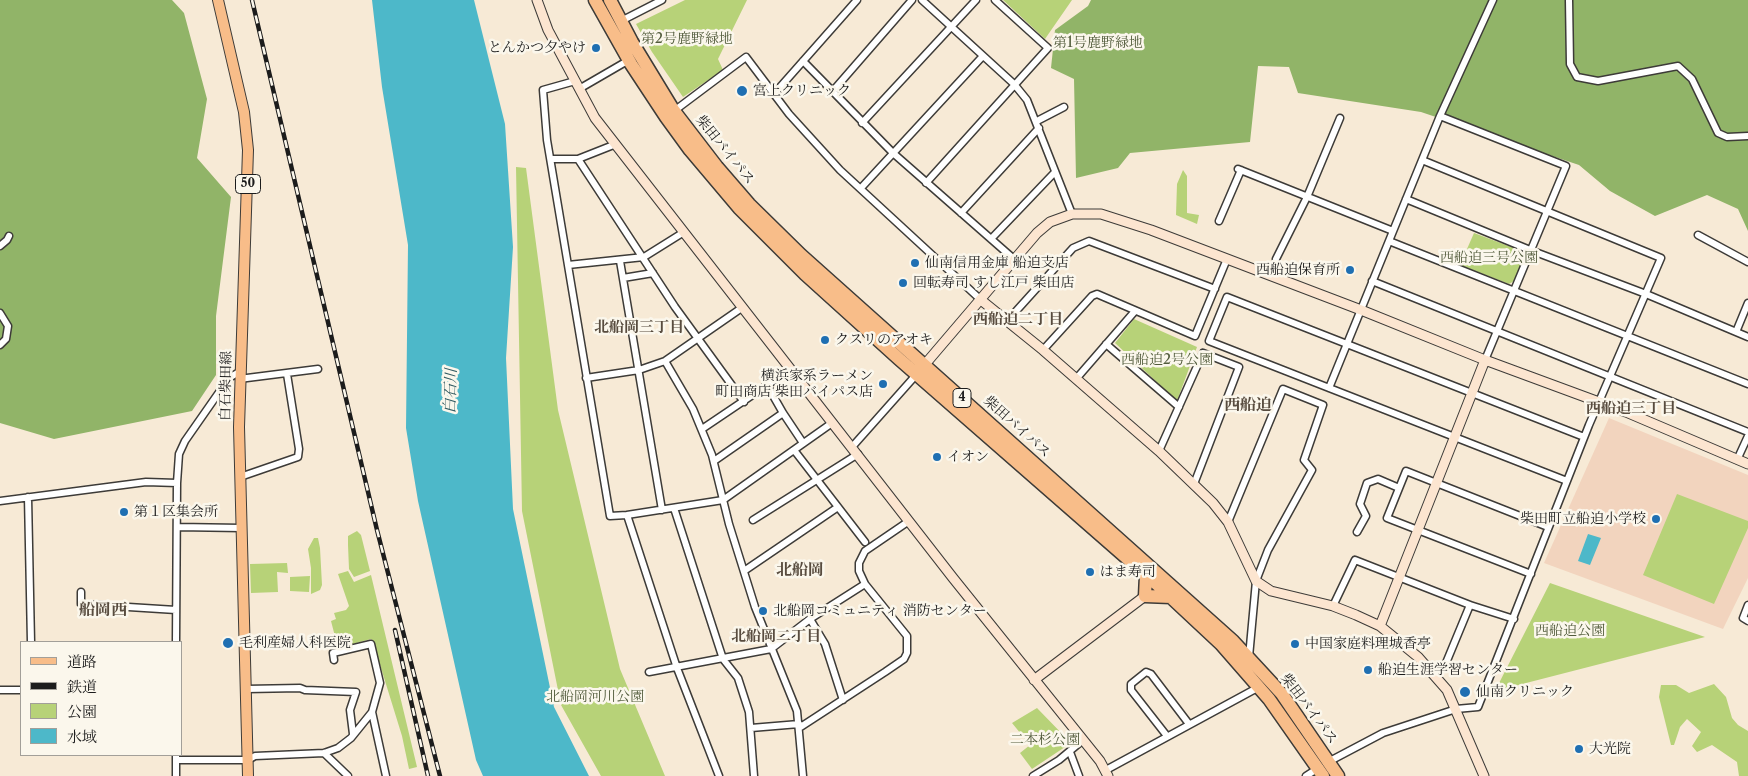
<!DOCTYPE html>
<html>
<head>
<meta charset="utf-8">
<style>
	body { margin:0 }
	#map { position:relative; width:1748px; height:776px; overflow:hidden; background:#f7ead6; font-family:"Libre Caslon Text","Noto Serif JP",serif }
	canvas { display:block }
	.legend { position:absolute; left:20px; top:641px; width:162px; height:115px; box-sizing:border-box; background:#fbf7ec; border:1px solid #a29f99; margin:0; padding:6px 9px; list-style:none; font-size:15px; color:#1c1c1c }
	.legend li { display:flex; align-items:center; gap:10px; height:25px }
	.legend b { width:25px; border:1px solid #a29f99 }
</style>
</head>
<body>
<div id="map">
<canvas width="1748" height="776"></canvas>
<ul class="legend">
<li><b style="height:6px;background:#f8bd89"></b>道路</li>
<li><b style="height:6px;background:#1c1c1c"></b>鉄道</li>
<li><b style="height:14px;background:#b7d278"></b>公園</li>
<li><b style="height:14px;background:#4db8c9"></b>水域</li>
</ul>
</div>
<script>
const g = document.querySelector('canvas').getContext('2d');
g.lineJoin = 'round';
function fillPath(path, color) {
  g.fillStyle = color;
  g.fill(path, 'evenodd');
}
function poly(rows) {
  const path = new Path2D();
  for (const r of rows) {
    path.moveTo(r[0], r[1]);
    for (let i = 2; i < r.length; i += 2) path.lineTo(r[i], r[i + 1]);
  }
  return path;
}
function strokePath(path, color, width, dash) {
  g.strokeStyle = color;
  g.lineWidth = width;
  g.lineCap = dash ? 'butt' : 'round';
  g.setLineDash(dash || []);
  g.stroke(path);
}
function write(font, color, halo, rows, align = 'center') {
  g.font = font + ' "Libre Caslon Text","Noto Serif JP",serif';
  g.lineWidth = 5;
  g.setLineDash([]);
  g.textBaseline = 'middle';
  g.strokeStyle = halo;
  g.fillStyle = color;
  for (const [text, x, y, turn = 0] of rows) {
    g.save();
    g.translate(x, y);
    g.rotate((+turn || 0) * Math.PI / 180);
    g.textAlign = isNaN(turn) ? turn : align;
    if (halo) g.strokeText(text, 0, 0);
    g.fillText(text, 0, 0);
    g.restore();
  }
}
fillPath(poly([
	[1609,418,1748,475,1748,578,1723,629,1544,563]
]), '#f2d4be');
fillPath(poly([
	[685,0,747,0,718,59,723,70,683,97,652,52,636,24],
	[1003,0,1072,0,1045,39],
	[516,167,526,168,558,410,620,669,665,776,601,776,561,705,522,511],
	[1183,170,1187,176,1187,213,1199,215,1197,224,1176,215,1177,184],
	[1474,233,1522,251,1524,256,1514,281,1509,284,1460,265],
	[1134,319,1197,347,1177,401,1115,343],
	[1677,494,1748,521,1748,528,1714,604,1643,575],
	[357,531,361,535,370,571,354,577,349,569,348,545,348,536],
	[314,538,318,538,320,548,322,585,320,590,311,594,311,568,308,549],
	[287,563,288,573,277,572,278,592,251,593,250,564],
	[348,571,354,582,371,575,417,767,409,769,402,736,373,642,371,639,338,648,331,621,336,619,334,613,346,610,349,606,338,574],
	[310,576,309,592,290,591,290,577],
	[1550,583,1705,637,1495,691],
	[1714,684,1726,697,1732,718,1738,725,1748,731,1748,776,1739,776,1737,762,1712,745,1697,752,1692,746,1701,732,1687,719,1680,727,1674,745,1671,745,1659,697,1661,685,1676,685,1689,693],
	[1037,708,1071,743,1032,769,1020,753,1030,745,1012,723]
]), '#b7d278');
fillPath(poly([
	[0,0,172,0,184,13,207,99,197,158,231,197,216,316,216,375,192,411,54,439,0,423],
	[1091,0,1748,0,1748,231,1738,209,1707,195,1655,216,1610,191,1579,165,1421,112,1298,93,1289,67,1258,66,1250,142,1130,153,1118,168,1076,178,1074,79,1051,68,1055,30,1088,6]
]), '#91b468');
fillPath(poly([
	[372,0,474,0,505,124,513,247,506,358,513,509,554,707,589,776,483,776,476,760,418,501,406,428,408,245,382,87],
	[1588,534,1601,538,1590,565,1578,561]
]), '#4db8c9');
const street = poly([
	[922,0,1014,84,1027,100,1072,214],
	[1569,0,1570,64,1577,77,1598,81,1678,66,1692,79,1718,133,1727,137,1748,136],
	[621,21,662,0],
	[803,61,893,153,1015,260],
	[575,81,543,90,547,140,610,516,627,515],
	[579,89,629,60],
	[832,92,912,0],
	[774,94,857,0],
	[674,111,746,57,789,114,840,170,981,300],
	[1440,116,1566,166,1485,360],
	[1037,121,1064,107],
	[862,123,976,0],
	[616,144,578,159,675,307,744,402],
	[551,159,578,159],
	[1238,169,1393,231],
	[926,183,1048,48,995,0],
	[861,188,982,57],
	[1406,199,1530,250,1646,294,1748,337],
	[961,213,1039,128],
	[1219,221,1241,170],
	[1698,235,1748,262],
	[991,239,1055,172],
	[1389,241,1748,384],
	[0,246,7,240,9,236],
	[1276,259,1307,197,1340,118],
	[620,261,662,510],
	[568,265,644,257,684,232],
	[623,278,653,273],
	[1372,281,1748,432],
	[0,313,8,326,6,339,0,345],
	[1008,320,1073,248,1089,241,1215,289],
	[1736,332,1748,303],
	[1106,344,1179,407],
	[1043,350,1092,296,1097,294,1195,336,1227,259],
	[665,361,693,409,712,455,729,524,755,607,797,711,803,776],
	[586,378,639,370,665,361,743,307],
	[239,379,318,369],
	[1076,379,1135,311],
	[767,385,783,413,803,443],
	[1329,388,1440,116,1493,0],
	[702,429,791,369],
	[852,447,916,375],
	[794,450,865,542],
	[1159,451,1203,353,1239,367,1194,484],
	[1737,460,1748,436],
	[714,461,783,413],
	[240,477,298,457,299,449,287,374],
	[1567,481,1209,341,1227,297,1584,437],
	[28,497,31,642],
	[0,501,146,482,177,483],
	[674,508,723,659,738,678,749,712,754,776],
	[753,520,858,454],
	[1228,522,1283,389,1323,405,1304,460,1312,470,1268,550,1256,581,1249,657],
	[177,527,242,528],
	[1357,532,1366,516,1360,504,1367,483,1378,479,1399,488],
	[744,571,838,507],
	[1531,574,1387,518,1406,471,1548,527],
	[81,592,81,604,176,610],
	[1748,605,1743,618,1748,621],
	[1333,606,1355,560,1470,605,1514,619],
	[810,619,825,644,843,700],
	[176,642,177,483,179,454,185,441,229,378,239,372],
	[649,672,771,649,810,619,865,584],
	[1433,674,1446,663,1470,605],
	[246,689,300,688,305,690,356,692,350,710,353,734],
	[0,690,21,690],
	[372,712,386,776],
	[751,728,799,724],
	[799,728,885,672,904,659,907,653,907,636,865,584,859,571,859,563,865,551,909,521],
	[1167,736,1131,690,1131,684,1146,672,1151,674,1189,724],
	[1070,752,1079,776],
	[324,753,348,776],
	[176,755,176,776],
	[176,760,248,760,255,756,324,753,338,748,351,738,372,712,380,683,371,644,333,653,334,660],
	[1328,762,1383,733,1456,709,1478,707,1589,425,1661,258,1422,160],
	[1106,770,1259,687],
	[719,776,677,668,627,515,723,500,832,423],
	[1033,776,1059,760,1083,740],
	[1306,776,1320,767]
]);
const secondary = poly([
	[537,0,548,30,595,118,953,578,1100,761,1108,776],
	[981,300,1043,350,1159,451,1213,503,1228,522,1256,581,1271,591,1333,606,1356,615,1380,626,1418,657,1447,690,1484,776],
	[921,369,1037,233,1050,222,1072,214,1101,214,1151,230,1361,310,1485,360,1626,412,1748,464],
	[1380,626,1485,360],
	[1034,680,1145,596]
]);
const primary = poly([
	[218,0,244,112,248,150,239,427,248,776]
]);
const highway = poly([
	[595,0,631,64,666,117,690,150,739,208,805,274,899,359,1160,587,1221,644,1269,699,1323,776],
	[610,0,632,42,674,111,717,167,749,204,801,255,1233,641,1282,694,1338,776],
	[1146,575,1145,596,1171,597]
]);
strokePath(street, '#3d3b38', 9);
strokePath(secondary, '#3d3b38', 11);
strokePath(primary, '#3d3b38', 12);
strokePath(highway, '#3d3b38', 15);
strokePath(street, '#fff', 6);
strokePath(secondary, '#fce5d0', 9);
strokePath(primary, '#f8bd89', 10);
strokePath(highway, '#f8bd89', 12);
const rail = poly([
	[252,0,377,530,440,776],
	[395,630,428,776]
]);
strokePath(rail, '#1c1c1c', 4.5);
strokePath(rail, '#fbf7ec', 2.5, [8]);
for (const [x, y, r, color] of [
	[596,48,5,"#1f6fb2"],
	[742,91,6,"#1f6fb2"],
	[915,263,5,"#1f6fb2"],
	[1350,270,5,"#1f6fb2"],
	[903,283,5,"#1f6fb2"],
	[825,340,5,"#1f6fb2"],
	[883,384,5,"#1f6fb2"],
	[937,457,5,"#1f6fb2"],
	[124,512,5,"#1f6fb2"],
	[1656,519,5,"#1f6fb2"],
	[1090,572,5,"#1f6fb2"],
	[763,611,5,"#1f6fb2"],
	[228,643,6,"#1f6fb2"],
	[1295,644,5,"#1f6fb2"],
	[1368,670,5,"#1f6fb2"],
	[1465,692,6,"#1f6fb2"],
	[1579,749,5,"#1f6fb2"]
]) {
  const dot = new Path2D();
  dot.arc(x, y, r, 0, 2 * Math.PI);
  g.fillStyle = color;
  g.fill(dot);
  strokePath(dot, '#fbf7ec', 2);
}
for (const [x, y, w] of [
	[248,184,25],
	[962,398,18]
]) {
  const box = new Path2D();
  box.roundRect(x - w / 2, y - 9.5, w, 19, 4);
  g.fillStyle = '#fbf7ec';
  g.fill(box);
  strokePath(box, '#1c1c1c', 1);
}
write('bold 12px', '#1c1c1c', null, [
	["50",248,184],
	["4",962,398]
]);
write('14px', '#525c3c', '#fbf7ec', [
	["第2号鹿野緑地",687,39],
	["第1号鹿野緑地",1098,43],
	["西船迫三号公園",1489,258],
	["西船迫2号公園",1167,360],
	["西船迫公園",1570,631],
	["北船岡河川公園",595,697],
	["二本杉公園",1045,740]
]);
write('14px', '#1c1c1c', '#fbf7ec', [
	["とんかつ夕やけ",586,48,"right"],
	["宮上クリニック",753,91],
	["仙南信用金庫 船迫支店",925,263],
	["西船迫保育所",1340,270,"right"],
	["回転寿司 すし江戸 柴田店",913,283],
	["クスリのアオキ",835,340],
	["横浜家系ラーメン",873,376,"right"],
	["町田商店 柴田バイパス店",873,392,"right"],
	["イオン",947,457],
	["第１区集会所",134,512],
	["柴田町立船迫小学校",1646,519,"right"],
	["はま寿司",1100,572],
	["北船岡コミュニティ 消防センター",773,611],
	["毛利産婦人科医院",239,643],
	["中国家庭料理城香亭",1305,644],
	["船迫生涯学習センター",1378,670],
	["仙南クリニック",1476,692],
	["大光院",1589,749]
], 'left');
write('14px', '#1c1c1c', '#fbf7ec', [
	["柴田バイパス",725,150,51],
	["白石柴田線",226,386,-89],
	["柴田バイパス",1017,427,42],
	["柴田バイパス",1309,709,53]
]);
write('bold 15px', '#584c3f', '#fbf7ec', [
	["西船迫二丁目",1018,320],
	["北船岡三丁目",639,328],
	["西船迫三丁目",1631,409],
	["北船岡二丁目",776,637]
]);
write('italic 15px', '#305a61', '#fbf7ec', [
	["白石川",451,391,-88]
]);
write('bold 16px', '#584c3f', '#fbf7ec', [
	["西船迫",1248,405],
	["北船岡",800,570],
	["船岡西",103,610]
]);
</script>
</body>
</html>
